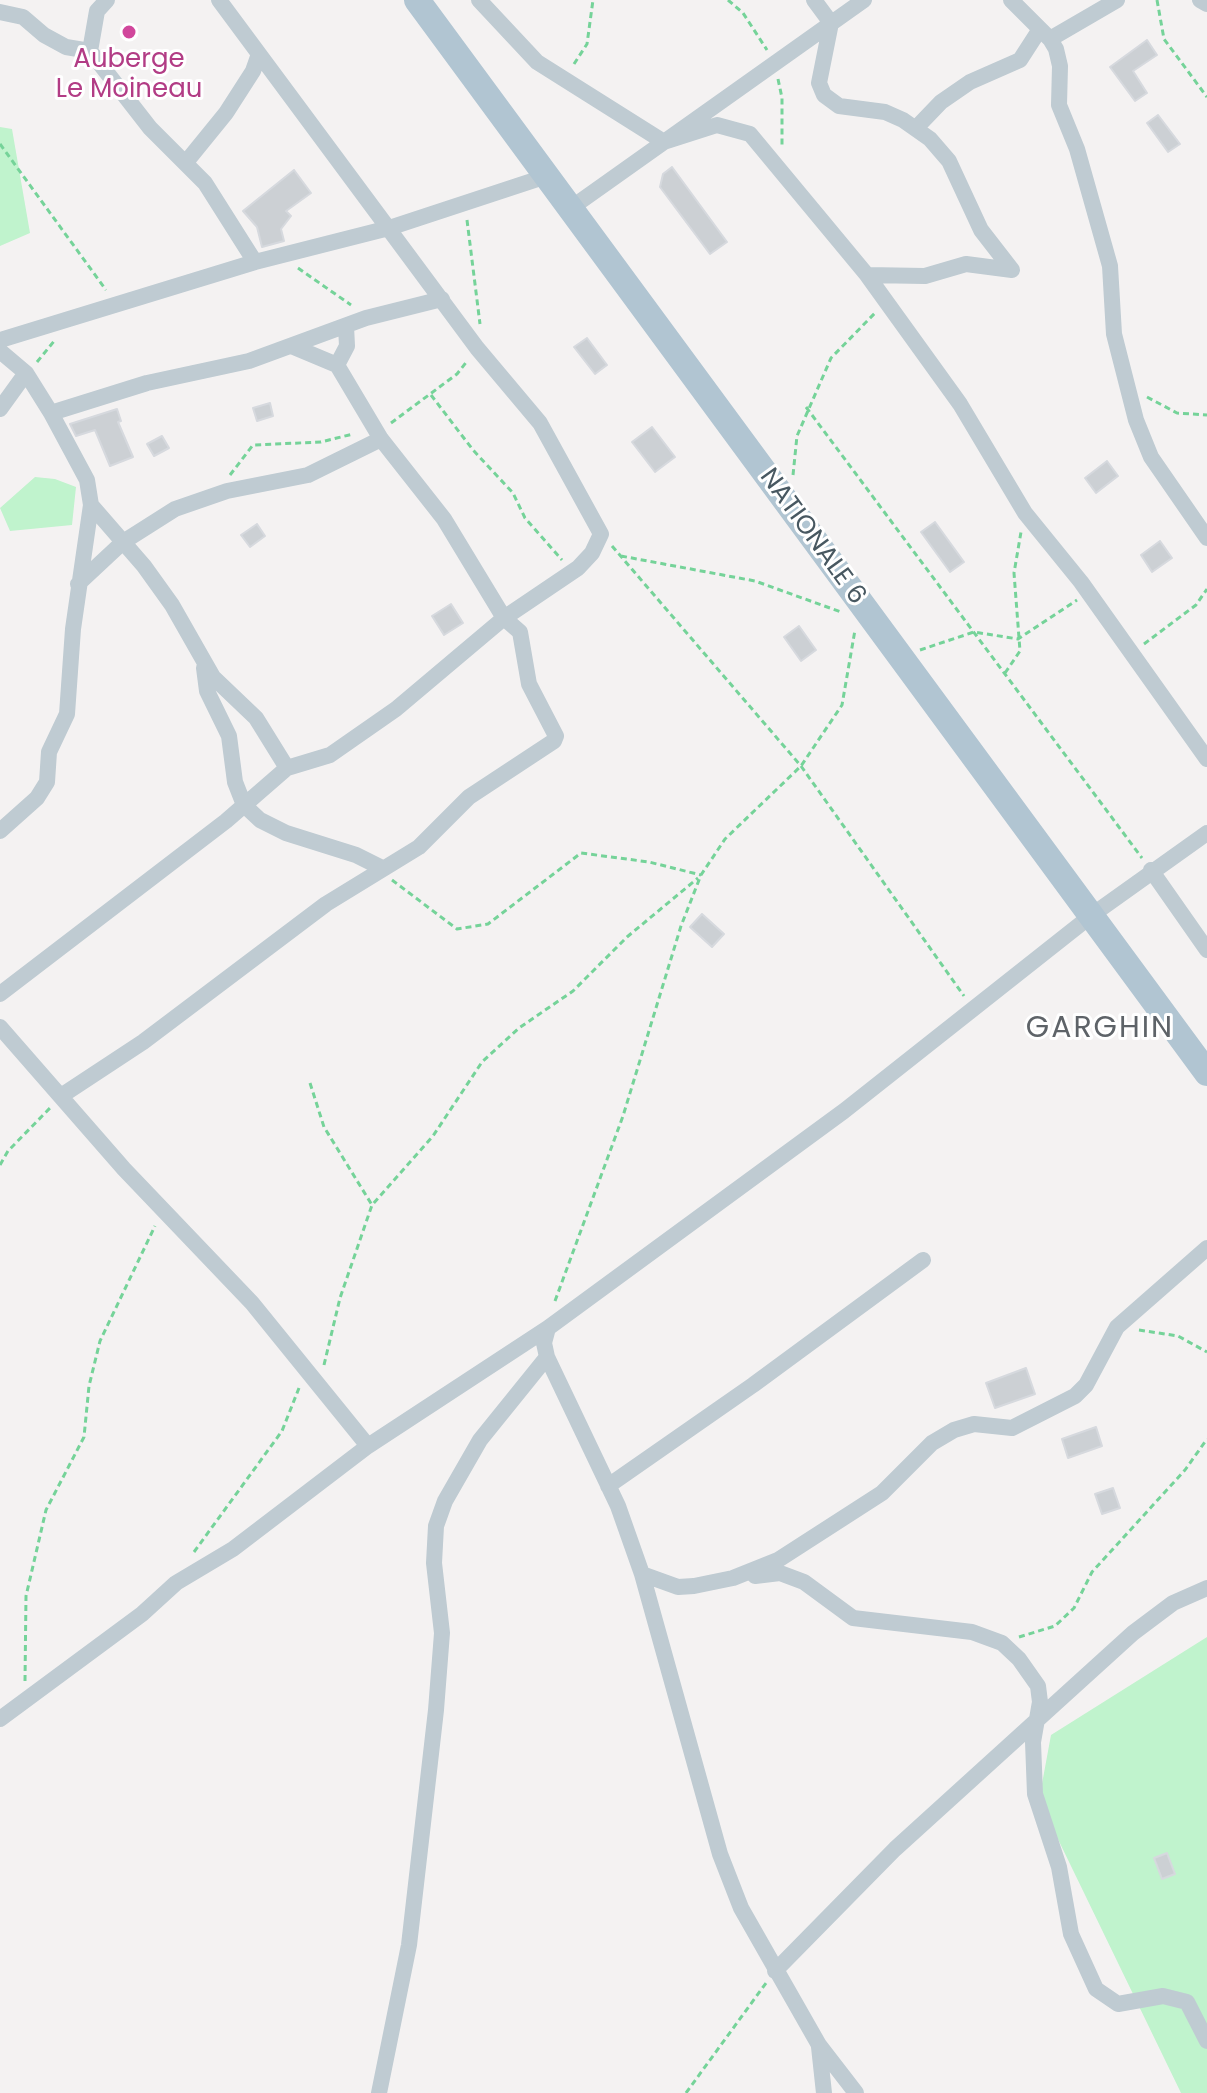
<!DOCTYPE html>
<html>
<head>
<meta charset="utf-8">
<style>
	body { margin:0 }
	canvas { display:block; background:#f4f2f2 }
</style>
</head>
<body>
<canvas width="1207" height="2093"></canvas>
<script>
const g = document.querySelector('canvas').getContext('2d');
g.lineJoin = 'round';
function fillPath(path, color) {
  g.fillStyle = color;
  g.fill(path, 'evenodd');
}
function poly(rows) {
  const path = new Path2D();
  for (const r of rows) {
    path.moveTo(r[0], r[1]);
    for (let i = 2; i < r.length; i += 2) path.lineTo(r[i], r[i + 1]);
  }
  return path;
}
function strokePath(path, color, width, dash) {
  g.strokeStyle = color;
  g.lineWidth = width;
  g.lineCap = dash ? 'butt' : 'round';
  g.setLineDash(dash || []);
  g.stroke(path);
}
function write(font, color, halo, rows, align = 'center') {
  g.font = font + ' Poppins,sans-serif';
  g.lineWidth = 6;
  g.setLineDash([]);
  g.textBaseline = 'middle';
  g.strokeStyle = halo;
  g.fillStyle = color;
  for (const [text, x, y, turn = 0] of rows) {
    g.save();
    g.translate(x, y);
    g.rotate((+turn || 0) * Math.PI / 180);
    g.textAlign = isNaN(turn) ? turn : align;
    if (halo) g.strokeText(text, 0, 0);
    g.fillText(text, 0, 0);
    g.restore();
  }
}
fillPath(poly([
	[0,127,12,129,30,233,0,246],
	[35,477,55,479,76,487,72,525,10,531,0,508],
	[1207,1637,1207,2093,1181,2093,1039,1800,1051,1735]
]), '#c0f3cd');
const building = poly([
	[1147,40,1157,55,1133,71,1147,93,1135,101,1110,67,1147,40],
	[1158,115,1180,144,1168,152,1147,123,1158,115],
	[672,167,727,242,710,254,660,187,663,174,672,167],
	[294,170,311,193,286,211,291,216,281,229,284,241,262,247,257,227,243,211,294,170],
	[587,338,607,365,595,374,574,347,587,338],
	[270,403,273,416,257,421,253,408,270,403],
	[117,409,121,421,118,422,133,457,110,466,95,430,76,436,70,424,117,409],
	[652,427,675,457,655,472,632,442,652,427],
	[162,436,169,448,154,456,147,444,162,436],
	[1107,461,1118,476,1096,493,1085,478,1107,461],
	[935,522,964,562,950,572,921,532,935,522],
	[257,524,265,536,250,547,241,535,257,524],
	[1160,541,1172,558,1152,572,1141,555,1160,541],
	[451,604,463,623,444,635,432,616,451,604],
	[799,626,816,650,801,661,784,637,799,626],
	[702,914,724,934,712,947,690,927,702,914],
	[1026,1368,1035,1394,995,1408,986,1383,1026,1368],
	[1096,1427,1102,1446,1068,1458,1062,1439,1096,1427],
	[1113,1488,1120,1508,1102,1514,1095,1494,1113,1488],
	[1167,1853,1175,1874,1162,1879,1154,1858,1167,1853]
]);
fillPath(building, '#ccd0d4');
strokePath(building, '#d6d9de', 2);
strokePath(poly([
	[728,0,743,13,767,50],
	[1157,0,1164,39,1207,97],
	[574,64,587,44,593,0],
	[778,79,782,98,782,147],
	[0,144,106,290],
	[467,220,480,324],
	[298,268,351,305],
	[37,362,55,340],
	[431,395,473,450,513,493,525,518,562,560],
	[1147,397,1177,413,1207,415],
	[806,407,1142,858],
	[391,423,457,374,468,360],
	[230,475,253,445,321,442,353,434],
	[793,475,797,436,831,358,875,313],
	[612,546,801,766,964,996],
	[621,556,755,581,841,612],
	[1144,644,1196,605,1207,589],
	[920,650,974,632,1018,639,1077,600],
	[1005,673,1020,651,1014,573,1021,532],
	[392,880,457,929,488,924,581,853,649,862,701,875],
	[310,1083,324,1127,372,1205],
	[0,1165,8,1151,50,1108],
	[555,1301,623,1116,681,926,701,875,725,839,801,766,842,705,855,630],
	[1139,1330,1178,1336,1207,1352],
	[324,1365,340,1298,372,1205,433,1136,482,1062,519,1028,573,991,627,937,698,878],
	[194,1552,282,1431,299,1388],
	[1019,1637,1055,1626,1074,1608,1092,1572,1185,1470,1207,1439],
	[25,1681,26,1596,46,1510,84,1437,89,1386,100,1341,155,1226],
	[686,2093,766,1983]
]), '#75d399', 3, [6, 4]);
strokePath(poly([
	[479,0,537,62,664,142,717,125,750,134,867,275,925,276,966,264,1012,270],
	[814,0,831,23,819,83,824,95,839,106,885,112,903,120,930,139,949,161,981,230,1012,270],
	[1011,0,1050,39,1056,49,1060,66,1059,105,1077,149,1110,266,1114,334,1136,420,1151,457,1207,538],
	[1200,0,1207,4],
	[0,12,23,17,44,35,66,47,90,51,150,128,205,183,255,262],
	[1050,39,1117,0],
	[90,51,97,11,107,0],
	[917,127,941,102,970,82,1020,60,1040,29],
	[187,161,226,113,253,71,259,54],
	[571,208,864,0],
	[867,275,960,404,1025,513,1081,582,1207,759],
	[0,340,255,262,389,228,547,176],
	[0,351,26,373,51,413,87,480,91,505,144,566,172,605,213,677,256,718,287,768],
	[337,365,347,346,346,326],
	[0,409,26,373],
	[51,413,147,383,249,361,366,318,442,299],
	[78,584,123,542,175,509,227,491,308,475,381,439],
	[204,668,207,691,229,736,235,782,244,805,260,820,286,833,356,855,382,868],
	[0,831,37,798,47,782,49,752,67,714,73,629,91,505],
	[1151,870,1207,950],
	[0,994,226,821,287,768,330,755,396,709,504,618,578,568,592,553,601,534,540,423,477,348,219,0],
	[0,1027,124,1169,252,1303,368,1446],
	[61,1096,143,1042,326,904,419,847,469,797,554,741,556,736,529,684,520,632,504,618,444,519,381,439,337,365,294,347],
	[548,1328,544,1343,547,1357,618,1506,642,1574,678,1587,694,1586,733,1578,778,1560,882,1493,932,1443,954,1430,974,1424,1012,1428,1075,1396,1086,1385,1117,1327,1207,1248],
	[608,1486,753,1385,923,1260],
	[642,1574,720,1854,741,1908,819,2045,856,2093],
	[755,1576,780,1573,804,1582,853,1618,972,1632,1002,1643,1019,1659,1038,1686,1040,1702,1033,1742,1035,1794,1059,1867,1071,1934,1096,1989,1118,2004,1163,1996,1187,2002,1207,2041],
	[0,1719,142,1614,176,1583,233,1549,368,1446,548,1328,844,1111,1092,915,1207,833],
	[775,1971,895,1849,1133,1633,1173,1603,1207,1588],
	[819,2047,824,2093],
	[379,2093,409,1945,436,1710,442,1633,434,1563,436,1526,445,1501,480,1440,547,1357]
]), '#bfcbd2', 16);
strokePath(poly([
	[417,0,1207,1073]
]), '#b1c5d2', 26);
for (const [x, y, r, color] of [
	[129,32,8,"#d1479c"]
]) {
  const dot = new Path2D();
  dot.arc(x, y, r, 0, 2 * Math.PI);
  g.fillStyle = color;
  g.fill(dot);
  strokePath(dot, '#fff', 3);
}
write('26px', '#b23c85', '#fff', [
	["Auberge",129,60],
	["Le Moineau",129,90]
]);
write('26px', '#485861', '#fff', [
	["NATIONALE 6",812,537,54]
]);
g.letterSpacing = '2px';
write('30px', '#5e6368', '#fff', [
	["GARGHIN",1100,1029]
]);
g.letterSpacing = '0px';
</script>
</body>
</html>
